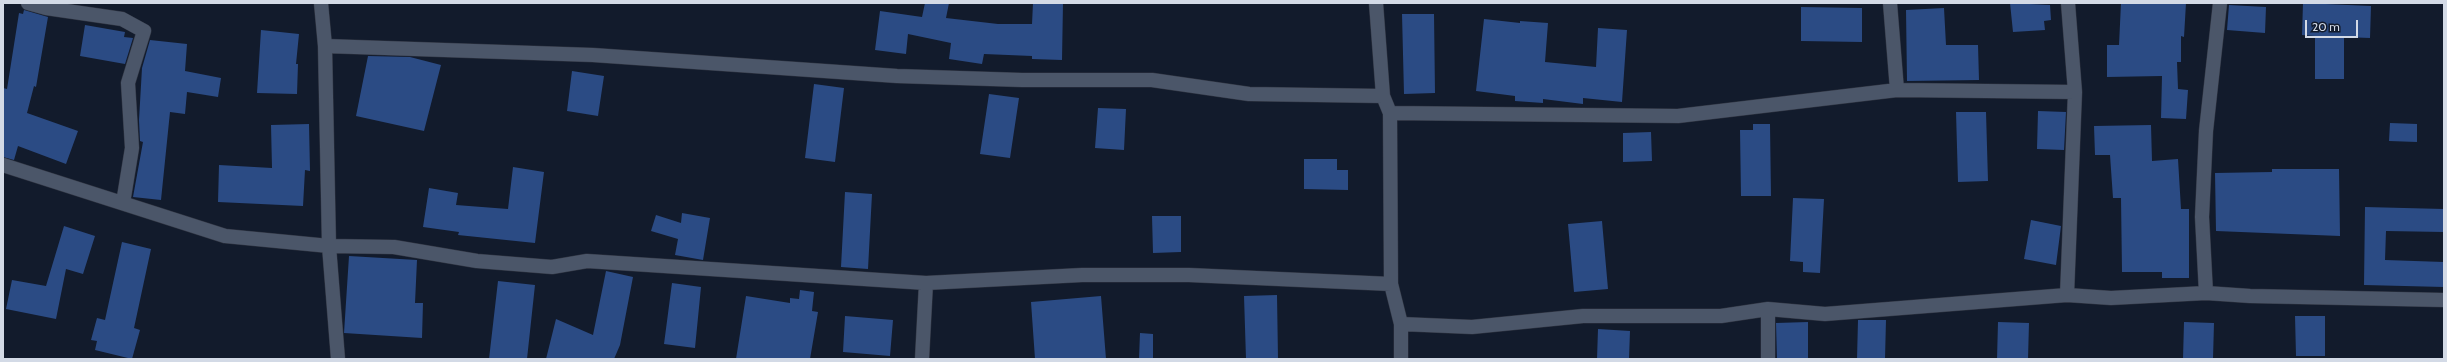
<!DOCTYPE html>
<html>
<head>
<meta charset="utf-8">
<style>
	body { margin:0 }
	#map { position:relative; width:2447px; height:362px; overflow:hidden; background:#121b2c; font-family:Cabin,sans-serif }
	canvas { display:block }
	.frame { position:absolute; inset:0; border:4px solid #d3dae6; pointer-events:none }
	.scale { position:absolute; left:2305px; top:20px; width:53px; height:18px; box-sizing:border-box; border:2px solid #d3dae6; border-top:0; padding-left:5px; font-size:12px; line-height:14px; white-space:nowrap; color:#d3dae6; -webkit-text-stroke:3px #121b2c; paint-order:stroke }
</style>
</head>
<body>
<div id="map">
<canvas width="2447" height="362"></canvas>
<div class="frame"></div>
<div class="scale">20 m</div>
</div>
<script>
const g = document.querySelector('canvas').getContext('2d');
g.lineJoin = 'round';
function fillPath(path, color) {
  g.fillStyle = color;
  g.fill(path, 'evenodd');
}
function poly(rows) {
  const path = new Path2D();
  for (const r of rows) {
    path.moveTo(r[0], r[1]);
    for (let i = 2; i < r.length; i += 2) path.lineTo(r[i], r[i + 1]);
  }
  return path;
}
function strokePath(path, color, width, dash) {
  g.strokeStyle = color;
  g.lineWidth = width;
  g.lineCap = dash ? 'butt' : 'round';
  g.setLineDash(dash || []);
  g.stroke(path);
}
fillPath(poly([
	[925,3,949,3,946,18,998,24,1032,24,1033,3,1063,3,1062,60,1032,59,1032,56,984,54,982,64,949,59,951,43,908,34,906,54,875,50,880,11,922,17],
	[2010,3,2050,5,2051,20,2044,21,2045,30,2013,32],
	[2121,3,2186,3,2184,37,2181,36,2181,62,2177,62,2178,89,2188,90,2186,119,2161,118,2162,76,2107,77,2107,45,2119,45],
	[2303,3,2371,6,2370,38,2344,37,2344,79,2315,79,2315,36,2302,35],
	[2229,5,2266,7,2265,33,2227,30],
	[1801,7,1862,8,1862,42,1801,41],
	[1944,8,1946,45,1978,45,1979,80,1907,81,1906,10],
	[24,10,48,17,36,87,34,86,27,113,78,131,66,164,18,146,14,160,3,157,3,88,7,89,19,13,23,14],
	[1402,14,1434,14,1435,93,1404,94],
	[1484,19,1520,23,1520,21,1548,23,1545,62,1596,67,1598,28,1627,30,1622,102,1583,98,1583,104,1543,99,1543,103,1515,101,1515,96,1476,91],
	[85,25,125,32,124,37,133,38,125,64,80,56],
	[261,30,299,34,296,64,298,64,297,94,257,93],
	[150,40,187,44,185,71,221,78,218,97,187,92,185,114,170,112,161,200,133,197,143,142,140,141,139,120,142,68],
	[368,56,410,57,441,65,424,131,356,116],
	[572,71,604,76,598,116,567,111],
	[814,84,844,88,835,162,805,158],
	[989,94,1019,98,1010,158,980,154],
	[1098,108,1126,109,1124,150,1095,148],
	[2038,111,2066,112,2064,150,2037,149],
	[1956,112,1986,112,1988,181,1958,182],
	[2390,123,2417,124,2417,142,2389,141],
	[309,124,310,171,305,170,303,206,218,202,219,165,272,168,271,125],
	[1753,124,1770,124,1771,196,1741,196,1740,130,1753,130],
	[2151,125,2152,161,2178,159,2181,209,2189,209,2189,278,2162,278,2162,272,2122,272,2121,198,2113,198,2110,155,2095,155,2094,126],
	[1651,132,1652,161,1623,162,1623,133],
	[1304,159,1337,159,1337,170,1348,170,1348,190,1304,189],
	[513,167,544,172,535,243,458,235,459,232,423,227,429,188,458,193,456,205,508,209],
	[2272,169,2339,169,2340,236,2216,231,2215,173,2272,172],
	[845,192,872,194,868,269,841,267],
	[1793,198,1824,199,1820,273,1803,272,1803,262,1790,261],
	[2365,207,2444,209,2444,232,2386,231,2385,260,2444,262,2444,287,2364,285],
	[682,213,710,218,703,260,675,255,678,239,651,231,656,215,681,223],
	[1152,216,1181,216,1181,252,1153,253],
	[2031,220,2061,226,2056,265,2024,259],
	[1602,221,1608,289,1574,292,1568,224],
	[64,226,95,236,83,274,66,269,56,319,6,309,12,280,46,286],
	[122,242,151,249,134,328,140,330,132,359,95,350,97,341,91,340,97,318,105,320],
	[349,256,417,260,415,303,423,303,422,338,344,333],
	[606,271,633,277,620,345,614,359,546,359,556,319,593,335],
	[498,281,535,285,527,359,489,359],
	[672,283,701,287,695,348,664,344],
	[800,290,814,292,812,311,818,312,810,359,736,359,746,296,790,303,790,298,799,299],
	[1277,295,1278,359,1246,359,1244,296],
	[1101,296,1106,359,1035,359,1031,302],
	[845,316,893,320,890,356,843,352],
	[2295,316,2325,316,2325,356,2296,356],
	[1858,320,1886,320,1885,359,1857,359],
	[1808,322,1808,359,1777,359,1776,323],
	[1998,322,2029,323,2028,359,1997,359],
	[2184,322,2214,323,2213,359,2183,359],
	[1598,329,1630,331,1629,359,1597,359],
	[1140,333,1153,334,1153,359,1139,359]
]), '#2b4b84');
const minor = poly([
	[28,3,46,8,122,19,144,31,128,83,132,148,123,203],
	[321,3,325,46,329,246,338,359],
	[1376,3,1383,96,1390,113,1391,284,1401,324,1401,359],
	[1890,3,1897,90],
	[325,46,593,55,897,76,1022,80,1152,80,1249,94,1383,96],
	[1390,113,1678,116,1897,90,2075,92,2068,3],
	[3,165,225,236,329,246,394,247,477,261,552,267,587,261,926,283,1082,275,1189,275,1391,284],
	[2206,293,2202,217,2206,131,2220,3],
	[2067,295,2075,92],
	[1768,309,1768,359],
	[1401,324,1472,327,1583,316,1721,316,1768,309,1825,314,2067,295,2111,298,2206,293,2250,296,2444,300],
	[922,359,926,283]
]);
strokePath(minor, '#303542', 15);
strokePath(minor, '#4b5669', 14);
</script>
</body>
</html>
